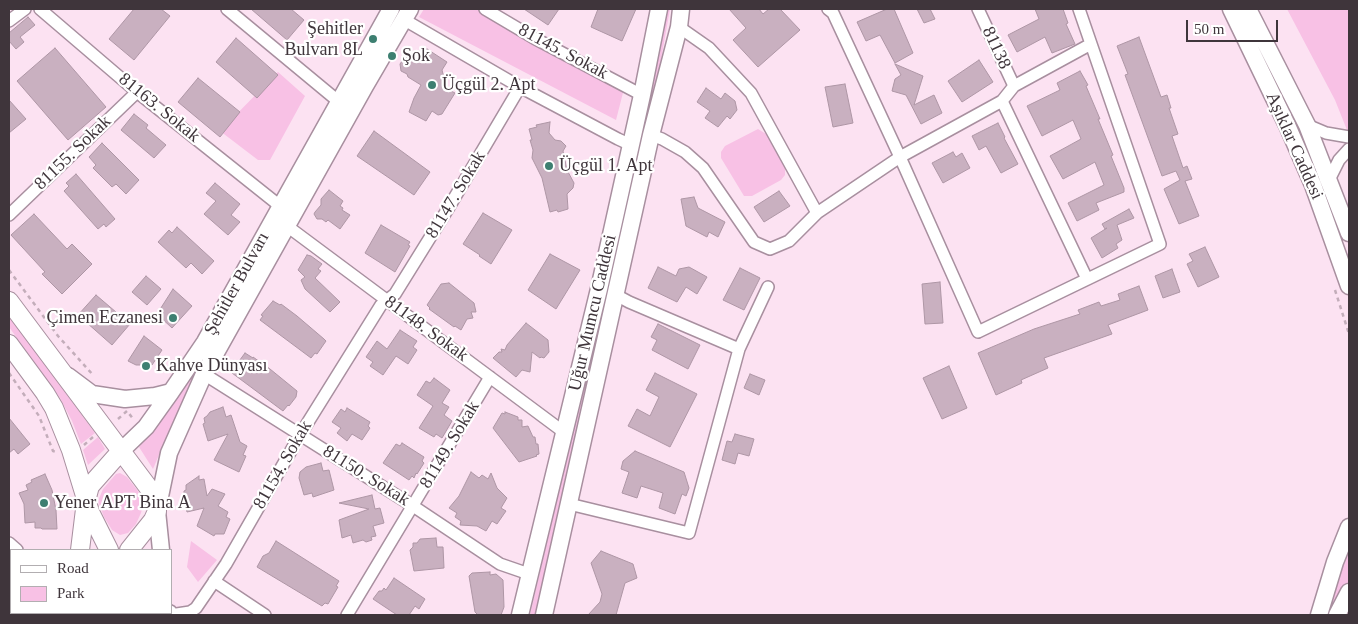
<!DOCTYPE html>
<html>
<head>
<meta charset="utf-8">
<style>
	body { margin:0 }
	#map { position:relative; width:1358px; height:624px; overflow:hidden; background:#fce2f2; font-family:Georgia,serif }
	canvas { display:block }
	.frame { position:absolute; inset:0; border:10px solid #3f353b; pointer-events:none }
	.legend { position:absolute; left:10px; top:549px; width:162px; height:65px; box-sizing:border-box; background:#fff; border:1px solid #b2aeb1; margin:0; padding:6px 9px; list-style:none; font-size:15px; color:#3f353b }
	.legend li { display:flex; align-items:center; gap:10px; height:25px }
	.legend b { width:25px; border:1px solid #b2aeb1 }
	.scale { position:absolute; left:1186px; top:20px; width:92px; height:22px; box-sizing:border-box; border:2px solid #3f353b; border-top:0; padding-left:6px; font-size:15px; line-height:18px; white-space:nowrap; color:#3f353b; -webkit-text-stroke:4px #fff; paint-order:stroke }
</style>
</head>
<body>
<div id="map">
<canvas width="1358" height="624"></canvas>
<div class="frame"></div>
<ul class="legend">
<li><b style="height:6px;background:#fff"></b>Road</li>
<li><b style="height:14px;background:#f8c1e5"></b>Park</li>
</ul>
<div class="scale">50 m</div>
</div>
<script>
const g = document.querySelector('canvas').getContext('2d');
g.lineJoin = 'round';
function fillPath(path, color) {
  g.fillStyle = color;
  g.fill(path, 'evenodd');
}
function poly(rows) {
  const path = new Path2D();
  for (const r of rows) {
    path.moveTo(r[0], r[1]);
    for (let i = 2; i < r.length; i += 2) path.lineTo(r[i], r[i + 1]);
  }
  return path;
}
function strokePath(path, color, width, dash) {
  g.strokeStyle = color;
  g.lineWidth = width;
  g.lineCap = dash ? 'butt' : 'round';
  g.setLineDash(dash || []);
  g.stroke(path);
}
function write(font, color, halo, rows, align = 'center') {
  g.font = font + ' Georgia,serif';
  g.lineWidth = 4.5;
  g.setLineDash([]);
  g.textBaseline = 'middle';
  g.strokeStyle = halo;
  g.fillStyle = color;
  for (const [text, x, y, turn = 0] of rows) {
    g.save();
    g.translate(x, y);
    g.rotate((+turn || 0) * Math.PI / 180);
    g.textAlign = isNaN(turn) ? turn : align;
    if (halo) g.strokeText(text, 0, 0);
    g.fillText(text, 0, 0);
    g.restore();
  }
}
fillPath(poly([
	[398,9,401,9,176,415,153,469,139,447,169,407],
	[424,9,478,9,626,81,616,120,419,17],
	[666,9,670,9,657,82,541,594,536,615,530,615,653,84],
	[1287,9,1349,9,1349,135,1335,100],
	[278,72,305,96,270,160,258,160,220,131],
	[758,129,766,134,785,168,785,175,781,180,752,196,744,196,721,158,721,152,725,146],
	[9,316,95,433,81,444,72,421,60,398,9,327],
	[98,437,105,449,88,465,83,450],
	[120,473,127,477,138,491,143,504,141,513,136,524,128,533,120,535,112,530,104,517,98,501,103,489,116,474],
	[191,541,217,560,198,582,187,567],
	[1349,543,1349,582,1332,615,1325,615]
]), '#f8c1e5');
const building = poly([
	[134,9,161,9,170,16,134,60,109,39,134,9],
	[251,9,291,9,304,20,287,40,251,9],
	[524,9,559,9,548,25,524,9],
	[598,9,636,9,622,41,591,27,598,9],
	[729,9,759,9,763,14,769,9,780,9,800,30,758,67,733,40,746,28,729,9],
	[887,9,894,9,913,53,895,63,880,35,866,41,857,22,887,9],
	[917,9,930,9,935,19,924,23,917,9],
	[1035,9,1063,9,1068,23,1066,24,1075,44,1052,53,1045,37,1017,52,1008,35,1039,19,1035,9],
	[28,17,35,25,20,37,24,42,16,49,9,41,9,33,28,17],
	[1139,37,1161,97,1167,95,1171,108,1169,108,1178,134,1172,136,1183,168,1187,166,1192,179,1185,181,1199,216,1179,224,1164,189,1180,180,1176,171,1162,176,1125,75,1128,74,1117,46,1139,37],
	[236,38,278,75,257,98,216,62,236,38],
	[55,48,106,107,68,140,17,81,55,48],
	[427,49,447,62,442,70,447,89,455,93,442,114,438,115,432,111,426,121,409,112,414,98,421,85,408,77,407,74,401,71,400,64,409,51,418,57,422,51,427,49],
	[979,60,993,82,962,102,948,81,979,60],
	[895,64,923,76,914,105,934,95,942,113,921,124,906,95,892,91,895,79,901,75,895,64],
	[1080,71,1088,85,1086,86,1100,119,1098,119,1113,155,1111,156,1124,188,1124,192,1096,203,1099,210,1077,221,1068,203,1104,185,1095,162,1063,179,1050,156,1081,139,1073,120,1042,136,1027,106,1060,90,1057,83,1080,71],
	[198,78,240,112,220,137,178,102,198,78],
	[845,84,853,123,833,127,825,87,845,84],
	[706,88,721,99,725,93,735,101,737,110,730,119,727,116,718,127,705,118,710,111,697,102,706,88],
	[9,100,26,119,9,133,9,100],
	[134,114,148,125,146,128,166,145,154,158,121,130,134,114],
	[550,122,549,133,555,140,561,141,566,146,563,151,567,170,574,183,573,188,567,194,568,209,558,212,557,210,550,212,542,178,532,158,533,150,530,140,532,140,529,129,537,127,536,125,550,122],
	[998,123,1005,137,1004,138,1018,164,1001,173,986,146,979,150,972,136,998,123],
	[374,131,430,172,414,195,357,156,374,131],
	[102,143,139,180,126,194,116,184,112,187,93,168,96,165,89,157,102,143],
	[953,152,956,157,962,153,970,168,943,183,932,163,953,152],
	[76,174,115,219,106,227,104,224,98,229,64,191,69,186,66,183,76,174],
	[215,183,240,204,231,215,240,222,228,235,204,214,216,201,206,193,215,183],
	[329,190,343,201,340,206,343,208,342,210,350,215,340,229,328,220,326,222,322,219,317,219,314,214,315,212,321,205,321,199,329,190],
	[779,191,790,206,764,222,754,207,779,191],
	[694,197,698,208,725,222,718,237,709,232,707,237,686,226,681,199,694,197],
	[1129,209,1134,218,1117,225,1122,240,1116,244,1118,248,1102,258,1091,238,1107,228,1105,229,1102,224,1129,209],
	[483,213,512,230,491,264,479,256,480,255,463,244,483,213],
	[34,214,67,249,72,244,92,264,62,294,42,274,45,272,11,235,34,214],
	[381,225,410,242,408,245,410,246,395,272,365,253,381,225],
	[177,227,214,261,202,274,191,263,186,268,158,242,169,230,172,233,177,227],
	[1205,247,1219,277,1198,287,1187,264,1193,261,1189,254,1205,247],
	[550,254,580,270,556,309,528,290,550,254],
	[307,255,311,256,322,264,318,269,321,271,315,278,340,302,330,312,305,289,301,280,305,277,298,270,307,255],
	[658,267,676,276,679,269,689,267,707,277,697,294,686,287,677,302,648,288,658,267],
	[740,268,760,278,744,310,723,300,740,268],
	[1172,269,1180,292,1163,298,1155,276,1172,269],
	[146,276,161,289,147,305,132,292,146,276],
	[940,282,943,323,925,324,922,284,940,282],
	[449,283,474,303,476,312,471,312,473,318,467,319,461,330,455,326,454,327,429,309,430,308,427,305,441,284,449,283],
	[1139,286,1148,310,1108,325,1112,334,1044,358,1048,368,1021,380,1022,383,996,395,978,353,1034,329,1080,314,1078,310,1099,302,1101,306,1120,300,1118,294,1139,286],
	[173,289,192,306,172,328,157,314,173,289],
	[96,295,130,324,112,345,78,315,96,295],
	[273,301,280,305,281,304,297,316,324,339,326,341,317,354,315,353,311,358,260,320,263,316,261,315,273,301],
	[526,323,548,340,549,352,544,358,541,357,540,358,532,352,530,372,522,370,516,377,493,358,499,352,502,352,501,349,505,350,507,345,526,323],
	[658,324,700,345,688,369,652,350,657,340,651,337,658,324],
	[400,330,417,341,413,347,417,350,408,364,396,356,383,375,370,366,373,362,366,357,377,341,387,349,400,330],
	[144,336,162,350,152,365,136,365,128,361,144,336],
	[245,353,253,358,253,357,270,369,297,391,296,397,289,406,288,405,283,411,232,373,235,369,234,368,245,353],
	[949,366,967,408,942,419,923,378,949,366],
	[655,373,697,394,670,447,628,426,637,409,650,416,659,397,646,390,655,373],
	[750,374,765,380,759,395,744,388,750,374],
	[434,378,450,390,442,403,449,407,444,415,452,421,442,438,436,434,434,437,419,428,433,406,417,395,426,381,430,383,434,378],
	[223,407,226,417,231,415,240,442,247,446,243,455,246,456,239,472,214,460,228,434,208,441,203,424,205,423,204,418,207,416,210,412,223,407],
	[347,408,370,422,368,426,370,428,362,440,352,434,347,441,337,433,341,428,332,422,341,409,345,412,347,408],
	[505,412,518,417,518,420,522,420,522,427,528,426,533,437,535,437,536,444,538,444,539,454,536,455,537,456,519,462,496,432,493,428,502,413,505,414,505,412],
	[9,418,30,444,18,454,14,449,9,453,9,418],
	[735,434,754,439,749,456,738,453,735,464,722,460,727,441,732,442,735,434],
	[402,443,424,457,422,461,424,463,417,474,416,473,414,478,412,476,409,480,383,463,396,444,400,446,402,443],
	[635,451,684,472,689,488,686,496,682,494,675,514,659,508,663,493,641,486,637,498,622,493,629,472,621,469,623,461,635,451],
	[321,463,323,471,329,470,334,490,313,497,312,493,304,495,299,478,300,472,306,467,321,463],
	[471,472,479,478,482,475,488,479,491,473,497,488,507,498,501,508,506,511,497,524,492,521,486,531,477,526,460,525,461,521,455,517,457,513,449,508,459,496,471,472],
	[45,474,52,490,56,510,57,529,42,529,41,528,35,528,35,522,25,523,24,504,19,493,28,490,26,485,32,482,31,480,45,474],
	[199,476,199,480,204,479,207,496,212,489,225,494,218,506,228,512,226,517,230,519,224,534,215,534,214,536,197,526,204,508,187,512,183,494,184,493,184,491,186,490,186,485,199,476],
	[372,495,375,509,380,508,384,523,373,526,376,536,371,537,372,540,366,542,363,540,353,543,351,535,342,538,339,520,369,509,339,503,372,495],
	[436,538,437,547,443,547,444,568,414,571,410,550,413,547,413,543,417,543,420,539,436,538],
	[276,541,339,581,336,586,338,587,328,604,325,603,322,606,257,567,263,556,269,553,276,541],
	[601,551,633,564,637,578,625,583,616,615,588,615,600,602,602,594,591,563,601,551],
	[490,572,490,575,496,574,503,580,504,607,501,615,478,615,475,612,469,576,472,573,490,572],
	[394,578,425,599,419,609,415,606,409,615,397,615,373,599,379,591,382,591,384,588,386,590,394,578]
]);
fillPath(building, '#c9b0c0');
strokePath(building, '#ae96a5', 1);
const street = poly([
	[40,9,137,92,280,206],
	[227,9,338,101],
	[485,9,534,38,642,95],
	[828,9,833,13,900,157,978,332,1160,244,1079,9],
	[978,9,1014,86],
	[403,19,520,87,618,139,631,145],
	[9,21,25,9],
	[679,27,709,48,751,93,817,213,900,157,1002,101,1014,86,1091,44],
	[1002,101,1087,279],
	[1307,125,1326,133,1349,137],
	[651,135,662,139,685,152,703,168,754,242,770,249,789,241,817,213],
	[1329,180,1339,160,1349,149],
	[9,215,137,92],
	[287,226,565,433],
	[616,295,629,302,739,349],
	[204,374,413,506,500,564,529,574],
	[569,504,689,533,739,349,768,287],
	[9,543,17,550],
	[214,581,265,615],
	[170,615,190,612,196,608,226,564,300,435,381,305,395,294,449,207,520,87],
	[347,615,490,377]
]);
const secondary = poly([
	[1231,9,1287,125,1313,185,1349,286],
	[1248,9,1307,125,1349,233],
	[68,376,92,394,125,399,155,396,171,392],
	[121,451,146,427,171,392,205,342,391,9],
	[161,550,157,511,169,453,204,374,365,86,410,9],
	[135,613,136,615],
	[169,613,170,615],
	[520,615,599,289,642,95,659,9],
	[544,615,651,135,679,27,681,9],
	[1319,615,1335,562,1349,527],
	[1337,615,1349,592]
]);
const primary = poly([
	[9,301,151,491,157,511,153,520,129,550],
	[9,344,45,393,54,408,71,450,90,512,109,550],
	[80,550,86,501,90,486,121,451],
	[55,615,56,613],
	[80,615,81,613]
]);
strokePath(street, '#a88f9f', 14);
strokePath(secondary, '#a88f9f', 19);
strokePath(primary, '#a88f9f', 20);
strokePath(poly([
	[9,270,58,336,94,376],
	[1335,290,1349,334],
	[9,373,39,416,53,451,56,452],
	[118,419,127,411,134,420],
	[84,445,93,437],
	[110,615,110,613]
]), '#c3adba', 2.5, [4, 4]);
strokePath(street, '#fff', 11);
strokePath(secondary, '#fff', 16);
strokePath(primary, '#fff', 18);
for (const [x, y, r, color] of [
	[373,39,5,"#3d7f71"],
	[392,56,5,"#3d7f71"],
	[432,85,5,"#3d7f71"],
	[549,166,5,"#3d7f71"],
	[173,318,5,"#3d7f71"],
	[146,366,5,"#3d7f71"],
	[44,503,5,"#3d7f71"]
]) {
  const dot = new Path2D();
  dot.arc(x, y, r, 0, 2 * Math.PI);
  g.fillStyle = color;
  g.fill(dot);
  strokePath(dot, '#fff', 2);
}
write('18px', '#3f353b', '#fff', [
	["Şehitler",363,29,"right"],
	["Bulvarı 8L",363,50,"right"],
	["Şok",402,56],
	["Üçgül 2. Apt",442,85],
	["Üçgül 1. Apt",559,166],
	["Çimen Eczanesi",163,318,"right"],
	["Kahve Dünyası",156,366],
	["Yener APT Bina A",54,503]
], 'left');
write('18px', '#3f353b', '#fff', [
	["81138",996,48,65],
	["81145. Sokak",563,52,28],
	["81163. Sokak",159,108,39],
	["Aşıklar Caddesi",1294,146,66],
	["81155. Sokak",73,153,-44],
	["81147. Sokak",456,195,-59],
	["Şehitler Bulvarı",237,284,-61],
	["Uğur Mumcu Caddesi",593,313,-77],
	["81148. Sokak",426,329,36],
	["81149. Sokak",450,445,-59],
	["81154. Sokak",283,465,-60],
	["81150. Sokak",366,476,32]
]);
</script>
</body>
</html>
